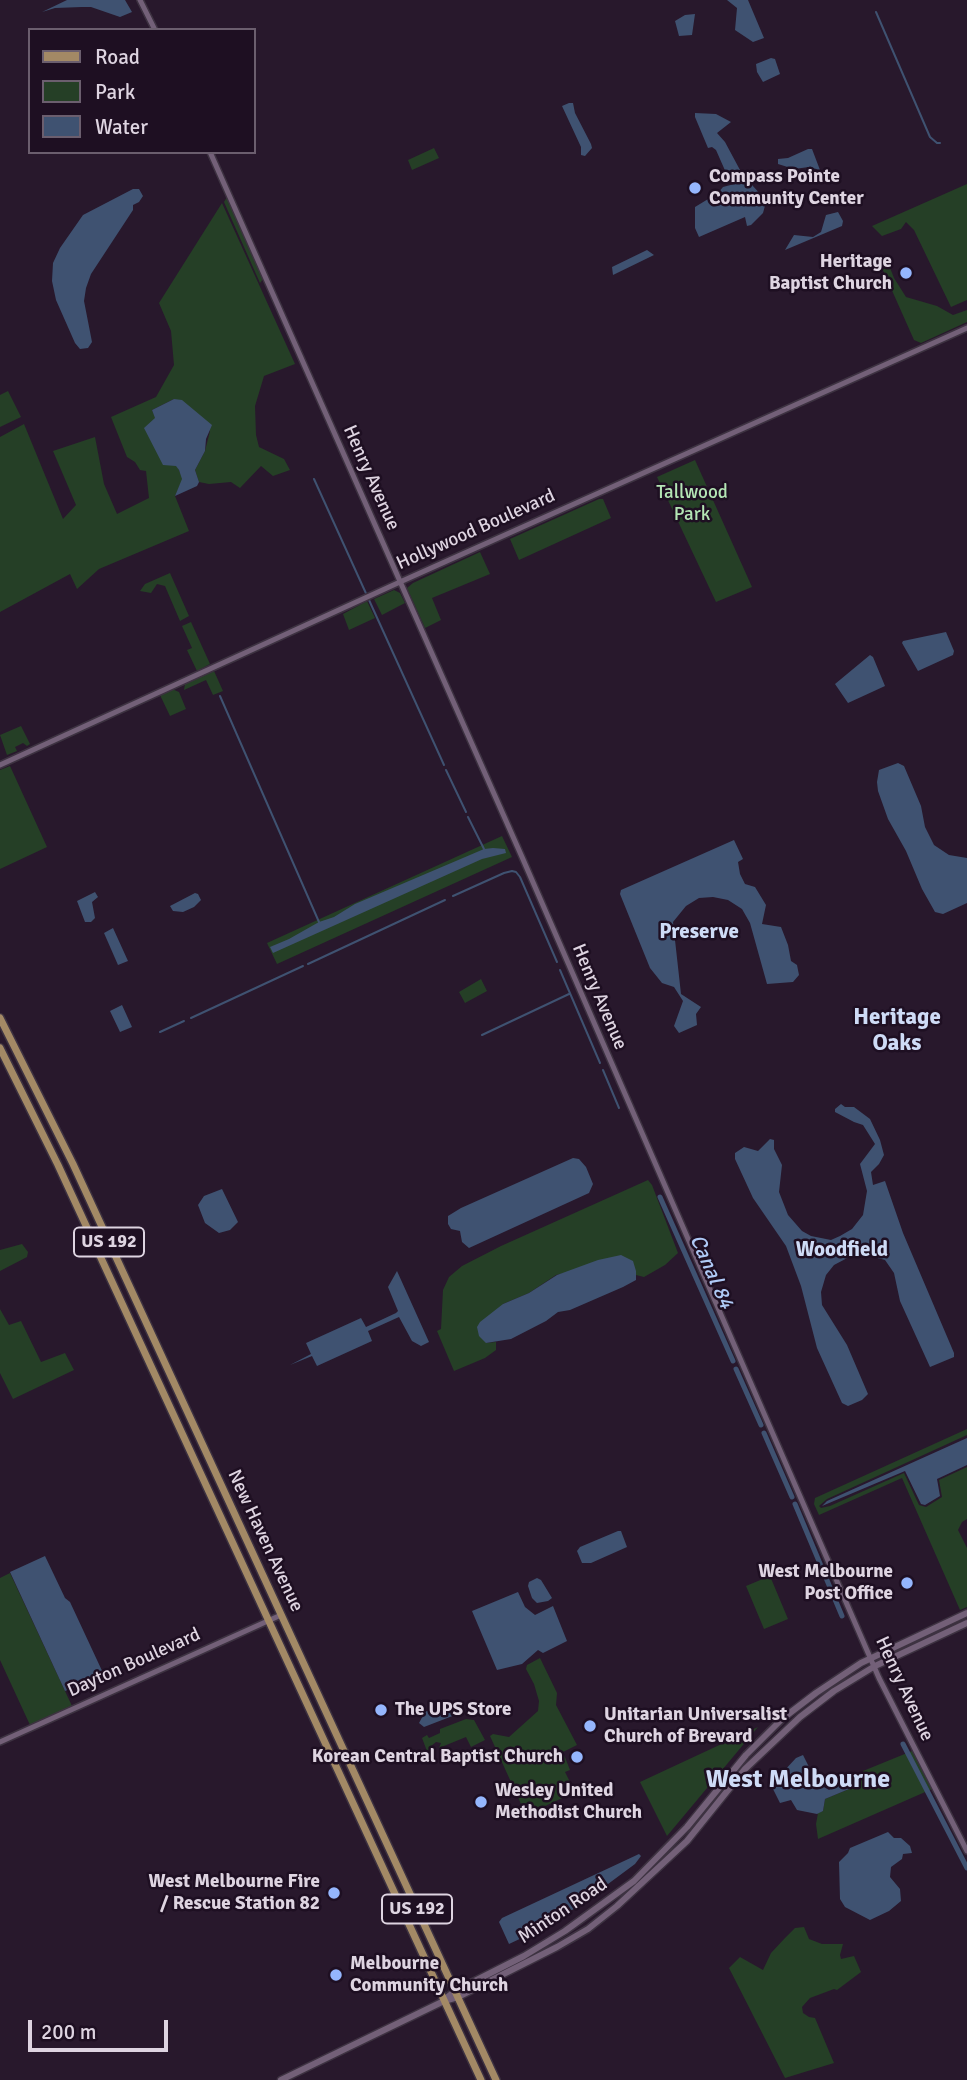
<!DOCTYPE html>
<html>
<head>
<meta charset="utf-8">
<style>
	body { margin:0 }
	#map { position:relative; width:967px; height:2080px; overflow:hidden; background:#28182c; font-family:Signika,sans-serif }
	canvas { display:block }
	.legend { position:absolute; left:28px; top:28px; width:228px; height:126px; box-sizing:border-box; background:#1e0f22; border:2px solid #6b5e6e; margin:0; padding:9px 12px; list-style:none; font-size:21px; color:#ded4e1 }
	.legend li { display:flex; align-items:center; gap:14px; height:35px }
	.legend b { width:35px; border:2px solid #6b5e6e }
	.scale { position:absolute; left:28px; top:2020px; width:140px; height:32px; box-sizing:border-box; border:4px solid #ded4e1; border-top:0; padding-left:9px; font-size:21px; line-height:24px; white-space:nowrap; color:#ded4e1; -webkit-text-stroke:5px #1e0f22; paint-order:stroke }
</style>
</head>
<body>
<div id="map">
<canvas width="967" height="2080"></canvas>
<ul class="legend">
<li><b style="height:9px;background:#a38965"></b>Road</li>
<li><b style="height:19px;background:#253f26"></b>Park</li>
<li><b style="height:19px;background:#3f5271"></b>Water</li>
</ul>
<div class="scale">200 m</div>
</div>
<script>
const g = document.querySelector('canvas').getContext('2d');
g.lineJoin = 'round';
function fillPath(path, color) {
  g.fillStyle = color;
  g.fill(path, 'evenodd');
}
function poly(rows) {
  const path = new Path2D();
  for (const r of rows) {
    path.moveTo(r[0], r[1]);
    for (let i = 2; i < r.length; i += 2) path.lineTo(r[i], r[i + 1]);
  }
  return path;
}
function strokePath(path, color, width, dash) {
  g.strokeStyle = color;
  g.lineWidth = width;
  g.lineCap = dash ? 'butt' : 'round';
  g.setLineDash(dash || []);
  g.stroke(path);
}
function write(font, color, halo, rows, align = 'center') {
  g.font = font + ' Signika,sans-serif';
  g.lineWidth = 5;
  g.setLineDash([]);
  g.textBaseline = 'middle';
  g.strokeStyle = halo;
  g.fillStyle = color;
  for (const [text, x, y, turn = 0] of rows) {
    g.save();
    g.translate(x, y);
    g.rotate((+turn || 0) * Math.PI / 180);
    g.textAlign = isNaN(turn) ? turn : align;
    if (halo) g.strokeText(text, 0, 0);
    g.fillText(text, 0, 0);
    g.restore();
  }
}
fillPath(poly([
	[434,148,439,158,412,170,408,160],
	[967,184,967,300,951,307,914,230,906,222,901,229,882,236,872,226],
	[227,197,263,279,260,283,224,202],
	[222,203,295,364,264,376,255,406,256,435,259,447,284,459,290,470,273,476,261,466,240,488,231,482,209,484,199,482,195,470,205,451,210,431,174,399,152,410,183,479,175,496,189,531,99,569,77,589,70,574,0,612,0,437,24,424,63,519,76,505,53,451,95,437,104,484,117,514,149,498,146,471,140,470,135,462,127,457,111,417,156,397,174,365,171,331,159,303],
	[885,255,894,278,906,297,937,306,953,315,967,310,967,322,921,343,914,340,878,259],
	[8,391,21,417,0,427,0,395],
	[695,460,752,587,716,602,657,477],
	[599,499,603,499,611,518,519,560,510,539],
	[480,552,490,574,432,598,441,620,425,628,407,588,413,583],
	[170,573,189,616,180,621,165,586,157,584,151,593,140,591,145,584],
	[394,590,400,593,405,603,382,615,374,599],
	[367,601,375,618,349,630,343,614],
	[191,622,210,664,197,671,187,650,192,648,182,626],
	[214,671,223,691,213,695,206,680,184,690,185,684],
	[172,689,179,692,186,709,170,716,160,695],
	[21,726,30,744,27,746,23,743,15,747,17,751,7,755,0,735],
	[10,766,47,847,0,869,0,770],
	[502,836,512,857,277,964,267,943],
	[481,979,487,991,465,1003,459,992],
	[648,1180,652,1185,678,1253,665,1265,644,1277,636,1275,636,1271,573,1271,556,1275,529,1293,503,1304,486,1343,496,1342,496,1350,485,1358,454,1371,437,1331,441,1329,443,1290,449,1277,462,1266,501,1246],
	[22,1244,28,1252,27,1257,0,1271,0,1250],
	[0,1309,9,1325,21,1321,41,1362,65,1353,74,1370,13,1399,0,1373],
	[967,1429,967,1435,827,1499,819,1506,821,1508,830,1506,904,1473,919,1505,926,1507,942,1497,939,1480,967,1467,967,1519,962,1522,958,1530,967,1548,967,1607,960,1610,902,1478,819,1515,814,1504,815,1498],
	[10,1573,72,1706,30,1725,0,1660,0,1578],
	[770,1576,788,1619,764,1629,746,1586],
	[540,1658,557,1693,556,1705,577,1745,563,1752,570,1770,565,1772,575,1792,526,1815,490,1736,493,1734,509,1737,538,1711,539,1701,534,1684,526,1669,527,1665],
	[466,1719,474,1720,485,1740,471,1747,466,1737,439,1748,441,1743,436,1742,430,1747,434,1757,430,1759,422,1738,427,1735,429,1738,440,1733,440,1729],
	[758,1727,667,1836,640,1782],
	[912,1751,932,1789,818,1839,816,1824,818,1813,823,1811,825,1799,849,1789,854,1781,865,1777,863,1771],
	[804,1927,809,1939,822,1944,843,1944,840,1955,841,1959,854,1956,861,1972,837,1990,834,1989,810,1998,802,2007,803,2013,809,2017,815,2018,834,2063,785,2078,729,1968,740,1957,763,1970,771,1953,785,1938,795,1928]
]), '#253f26');
fillPath(poly([
	[67,0,125,0,132,12,120,17,91,7,82,7,55,8,42,12],
	[727,0,748,0,764,38,753,42,735,30,737,8],
	[695,14,692,35,679,36,675,21,685,15],
	[771,58,775,59,780,74,763,82,757,72,756,64],
	[569,103,573,103,575,113,591,144,592,148,585,156,581,155,581,147,562,106],
	[695,113,716,114,731,122,717,133,725,142,740,170,727,175,716,150,712,147,708,148,695,117],
	[808,149,812,149,820,170,809,167,794,169,778,164,778,159,788,158],
	[738,183,752,185,763,197,766,202,763,213,751,225,747,226,745,217,699,237,695,228,695,207,718,193,723,187],
	[133,189,139,189,143,196,139,202,133,205,133,210,91,274,86,288,84,301,92,342,88,348,80,349,75,343,56,300,52,281,53,263,60,248,83,215],
	[838,212,843,221,842,226,785,250,794,235,813,237,821,232,826,215],
	[647,250,654,255,613,275,612,267],
	[174,399,182,400,212,425,206,439,205,451,195,470,199,482,197,486,175,496,182,479,179,470,176,466,163,465,144,428,155,418,152,410],
	[946,632,954,651,953,655,918,671,902,643,903,641],
	[870,655,873,657,885,686,848,703,835,684],
	[898,763,904,766,921,806,925,827,934,845,949,855,967,858,967,903,943,914,935,912,922,889,906,851,888,819,878,791,877,782,879,770],
	[734,840,743,859,738,862,740,874,745,884,755,887,766,905,762,924,781,927,788,945,791,961,797,965,799,975,793,982,767,984,750,923,742,909,728,900,713,897,699,898,686,906,673,922,681,994,701,1007,696,1014,697,1025,679,1033,674,1026,683,1001,674,987,662,983,650,968,620,894,621,890],
	[493,848,505,849,506,853,482,859,273,953,270,947,289,939,319,922,334,917,355,904,484,849],
	[95,892,98,897,92,902,95,918,91,922,85,922,77,901],
	[195,893,198,894,201,900,194,907,183,912,173,911,170,906],
	[113,928,128,961,118,965,104,933],
	[122,1005,132,1027,120,1032,110,1011],
	[841,1104,845,1107,854,1107,870,1119,880,1140,884,1155,879,1164,871,1172,873,1185,885,1181,903,1233,954,1353,954,1357,930,1367,900,1301,894,1273,885,1260,870,1256,853,1255,834,1265,826,1275,821,1292,822,1305,847,1345,868,1394,862,1400,848,1406,842,1403,817,1348,801,1286,786,1246,753,1198,735,1159,735,1153,744,1147,758,1151,770,1139,774,1140,774,1149,782,1165,779,1192,788,1215,802,1231,811,1236,831,1240,840,1236,852,1229,863,1215,867,1191,860,1164,875,1144,863,1125,854,1122,835,1112,835,1109],
	[573,1158,579,1159,586,1167,593,1184,589,1193,469,1248,462,1242,460,1231,451,1229,448,1224,448,1216,461,1208],
	[222,1189,238,1222,230,1230,219,1233,205,1223,198,1205,204,1196],
	[621,1255,633,1261,636,1271,636,1280,623,1287,570,1310,558,1312,546,1321,511,1339,486,1343,479,1336,477,1327,480,1322,503,1304,529,1293,557,1275,598,1260],
	[397,1271,429,1342,421,1346,412,1341,399,1317,368,1331,372,1341,317,1366,312,1356,290,1365,311,1354,306,1343,361,1318,366,1327,396,1313,398,1311,388,1287],
	[967,1438,967,1465,937,1479,940,1496,925,1505,921,1504,905,1471,822,1506,827,1501],
	[618,1531,621,1531,627,1547,591,1563,582,1563,577,1551,580,1547],
	[45,1556,65,1598,70,1602,104,1675,65,1691,10,1572],
	[537,1578,541,1580,552,1598,548,1601,537,1603,532,1598,528,1586,529,1582],
	[518,1592,525,1607,535,1615,553,1606,567,1641,543,1653,538,1650,522,1664,497,1670,472,1611],
	[456,1701,462,1707,461,1711,455,1715,424,1727,419,1723,425,1712,444,1703],
	[803,1755,814,1777,822,1786,829,1790,853,1778,854,1781,849,1789,825,1799,823,1811,817,1814,797,1810,791,1800,780,1803,771,1785,796,1758],
	[888,1832,894,1838,901,1838,910,1846,912,1853,903,1854,902,1859,891,1867,890,1877,900,1889,901,1901,889,1911,870,1920,845,1907,840,1899,839,1862,848,1853,850,1848],
	[639,1854,641,1856,635,1864,577,1907,543,1928,509,1944,499,1922,502,1918]
]), '#3f5271');
strokePath(poly([
	[876,12,930,137,937,143,940,143],
	[314,479,444,765],
	[220,696,319,922],
	[446,770,466,812],
	[468,817,484,849],
	[453,896,504,873,512,871,516,872,520,877,557,962],
	[308,964,445,900],
	[560,970,600,1063],
	[191,1018,303,966],
	[160,1032,184,1021],
	[482,1035,569,994],
	[603,1070,619,1108]
]), '#3f5271', 2);
strokePath(poly([
	[660,1197,733,1361],
	[736,1369,761,1425],
	[764,1433,792,1497],
	[795,1504,842,1616],
	[903,1744,967,1868]
]), '#3f5271', 5);
const tertiary = poly([
	[140,0,155,30],
	[210,152,522,857,879,1678,967,1851],
	[0,765,400,582,967,328],
	[0,1742,281,1615]
]);
const secondary = poly([
	[445,1999,455,1991,524,1956,565,1931,634,1881,687,1827,746,1755,782,1719,816,1693,861,1663,967,1613],
	[281,2080,444,2001,458,1997,557,1947,588,1929,617,1906,687,1841,745,1769,800,1717,834,1691,875,1666,967,1623]
]);
const primary = poly([
	[0,1018,73,1164,496,2080],
	[0,1048,58,1165,481,2080]
]);
strokePath(tertiary, '#3d3241', 8);
strokePath(secondary, '#3d3241', 9);
strokePath(primary, '#3d3241', 10);
strokePath(tertiary, '#736078', 5);
strokePath(secondary, '#736078', 6);
strokePath(primary, '#a38965', 7);
for (const [x, y, r, color] of [
	[695,188,7,"#95b6fd"],
	[906,273,7,"#95b6fd"],
	[907,1583,7,"#95b6fd"],
	[381,1710,7,"#95b6fd"],
	[590,1726,7,"#95b6fd"],
	[577,1757,7,"#95b6fd"],
	[481,1802,7,"#95b6fd"],
	[334,1893,7,"#95b6fd"],
	[336,1975,7,"#95b6fd"]
]) {
  const dot = new Path2D();
  dot.arc(x, y, r, 0, 2 * Math.PI);
  g.fillStyle = color;
  g.fill(dot);
  strokePath(dot, '#1e0f22', 2.5);
}
for (const [x, y, w] of [
	[109,1242,70],
	[417,1909,70]
]) {
  const box = new Path2D();
  box.roundRect(x - w / 2, y - 14.5, w, 29, 5);
  g.fillStyle = '#1e0f22';
  g.fill(box);
  strokePath(box, '#ded4e1', 2);
}
write('bold 18px', '#ded4e1', null, [
	["US 192",109,1242],
	["US 192",417,1909]
]);
write('bold 19px', '#ded4e1', '#1e0f22', [
	["Compass Pointe",709,177],
	["Community Center",709,199],
	["Heritage",892,262,"right"],
	["Baptist Church",892,284,"right"],
	["West Melbourne",893,1572,"right"],
	["Post Office",893,1594,"right"],
	["The UPS Store",395,1710],
	["Unitarian Universalist",604,1715],
	["Church of Brevard",604,1737],
	["Korean Central Baptist Church",563,1757,"right"],
	["Wesley United",495,1791],
	["Methodist Church",495,1813],
	["West Melbourne Fire",320,1882,"right"],
	["/ Rescue Station 82",320,1904,"right"],
	["Melbourne",350,1964],
	["Community Church",350,1986]
], 'left');
write('19px', '#ded4e1', '#1e0f22', [
	["Henry Avenue",371,478,66],
	["Hollywood Boulevard",476,530,-24],
	["Henry Avenue",599,997,67],
	["New Haven Avenue",265,1541,65],
	["Dayton Boulevard",134,1663,-24],
	["Henry Avenue",904,1689,65],
	["Minton Road",563,1911,-34]
]);
write('19px', '#b4e6b5', '#1e0f22', [
	["Tallwood",692,493],
	["Park",692,515]
]);
write('bold 21px', '#cedbf6', '#1e0f22', [
	["Preserve",699,932],
	["Woodfield",842,1250]
]);
write('italic 21px', '#aec9f5', '#1e0f22', [
	["Canal 84",711,1272,66]
]);
write('bold 23px', '#cedbf6', '#1e0f22', [
	["Heritage",897,1018],
	["Oaks",897,1044]
]);
write('bold 26px', '#cedbf6', '#1e0f22', [
	["West Melbourne",798,1780]
]);
</script>
</body>
</html>
